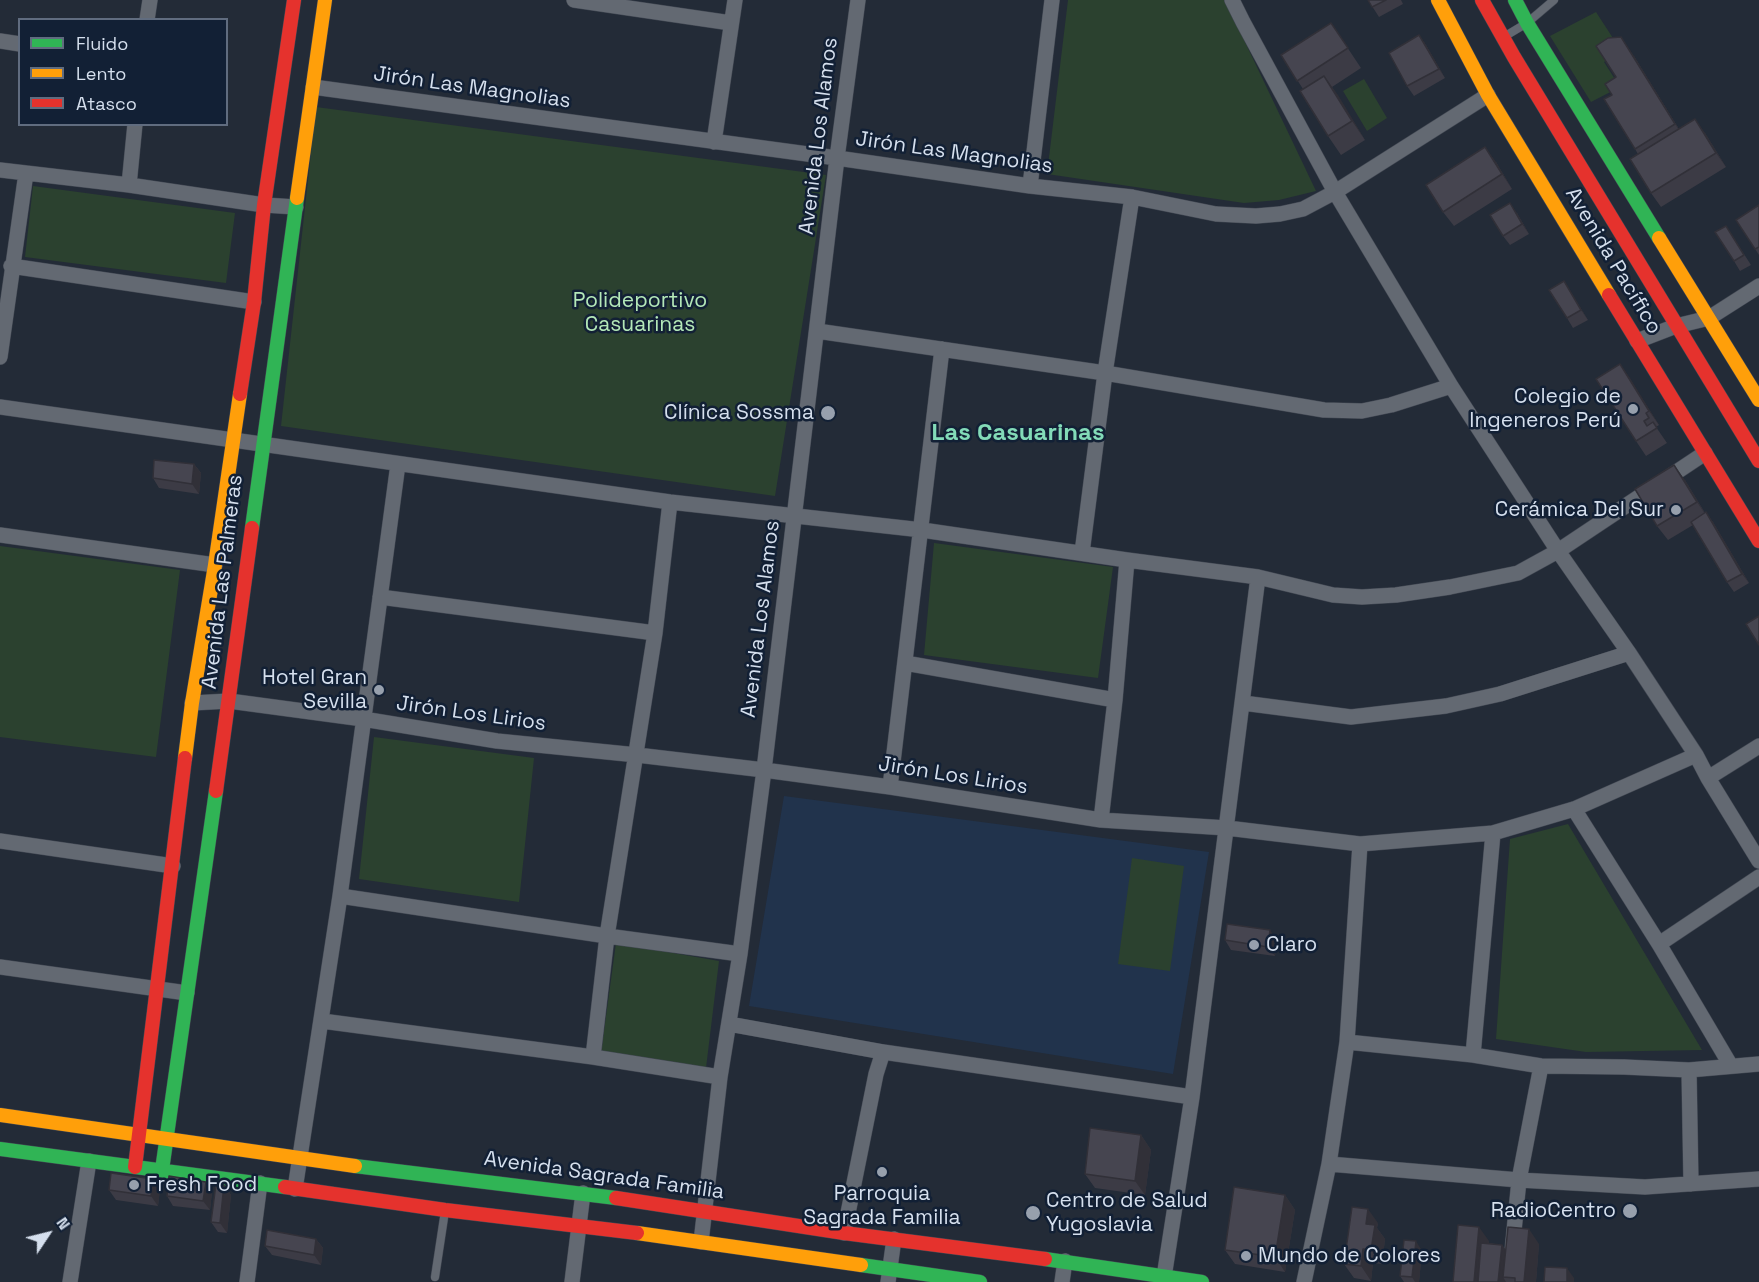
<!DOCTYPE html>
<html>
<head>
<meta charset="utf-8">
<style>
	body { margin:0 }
	#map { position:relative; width:1759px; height:1282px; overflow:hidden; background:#232b37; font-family:"Space Grotesk",sans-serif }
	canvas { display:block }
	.legend { position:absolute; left:18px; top:18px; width:210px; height:108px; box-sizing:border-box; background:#122035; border:2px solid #606c7f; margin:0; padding:8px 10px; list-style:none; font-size:18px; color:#d5dfed }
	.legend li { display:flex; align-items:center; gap:12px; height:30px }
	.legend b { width:30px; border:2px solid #606c7f }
	.north { position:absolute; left:18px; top:1204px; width:60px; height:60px; -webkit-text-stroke:4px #122035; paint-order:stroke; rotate:55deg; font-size:16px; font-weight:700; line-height:24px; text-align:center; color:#d5dfed }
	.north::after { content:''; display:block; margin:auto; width:21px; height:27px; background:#d5dfed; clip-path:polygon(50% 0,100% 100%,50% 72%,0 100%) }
</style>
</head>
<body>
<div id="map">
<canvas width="1759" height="1282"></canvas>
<ul class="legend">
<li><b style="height:8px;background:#30b455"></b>Fluido</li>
<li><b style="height:8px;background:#ff9f0a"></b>Lento</li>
<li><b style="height:8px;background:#e5322d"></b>Atasco</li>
</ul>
<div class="north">N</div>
</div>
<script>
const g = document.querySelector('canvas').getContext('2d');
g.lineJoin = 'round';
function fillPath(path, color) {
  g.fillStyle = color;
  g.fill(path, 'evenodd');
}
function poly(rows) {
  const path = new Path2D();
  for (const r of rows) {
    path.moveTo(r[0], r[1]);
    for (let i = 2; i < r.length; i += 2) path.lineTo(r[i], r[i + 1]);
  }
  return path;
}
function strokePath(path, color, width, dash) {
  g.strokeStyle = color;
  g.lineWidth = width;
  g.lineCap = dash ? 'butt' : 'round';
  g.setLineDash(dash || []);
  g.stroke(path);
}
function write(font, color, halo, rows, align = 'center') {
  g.font = font + ' "Space Grotesk",sans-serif';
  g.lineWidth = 5;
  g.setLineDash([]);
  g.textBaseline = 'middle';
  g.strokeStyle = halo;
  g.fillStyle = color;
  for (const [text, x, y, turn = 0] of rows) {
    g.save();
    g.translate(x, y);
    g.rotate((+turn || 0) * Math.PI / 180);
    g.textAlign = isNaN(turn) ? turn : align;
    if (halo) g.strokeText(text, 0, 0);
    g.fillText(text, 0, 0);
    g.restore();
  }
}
fillPath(poly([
	[784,796,1209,852,1173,1074,749,1006]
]), '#21334c');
fillPath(poly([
	[1068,0,1225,0,1316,191,1279,200,1244,203,1047,174],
	[1596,12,1622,52,1604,62,1620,87,1591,102,1550,36],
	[1364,79,1387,118,1367,131,1343,91],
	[316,107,826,175,775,496,281,426],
	[33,186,235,213,226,283,25,257],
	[934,543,1113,567,1098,678,924,655],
	[0,546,180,570,156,757,0,737],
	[374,737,534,758,519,902,359,879],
	[1568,824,1702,1050,1586,1052,1496,1039,1510,839],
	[1132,858,1184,866,1170,971,1118,964],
	[616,943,719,961,706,1068,601,1053]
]), '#2b412f');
const lane = poly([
	[1507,35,1527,23,1554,0],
	[435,1277,445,1211]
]);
const street = poly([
	[574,0,731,23],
	[1232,0,1243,22,1335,192,1451,386,1558,551,1629,653,1696,755,1708,778,1759,861],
	[147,20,150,0],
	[0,41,20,44],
	[313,87,837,158,1030,186,1132,197,1216,214,1256,216,1280,214,1303,209,1335,192,1488,95],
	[714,142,735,0],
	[0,170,129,185,264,205,296,207],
	[129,185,135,124],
	[1030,186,1052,0],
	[11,266,254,302],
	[817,331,1105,373,1324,410,1362,411,1391,405,1451,386],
	[1637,341,1676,326,1709,318,1759,286],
	[0,357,26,173],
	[0,407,670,502,922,530,1127,560,1258,577,1333,595,1362,597,1396,595,1450,587,1518,573,1558,551,1705,453],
	[0,535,215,565],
	[1082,553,1105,373,1132,197],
	[380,597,655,633],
	[905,663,1115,700],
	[192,703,229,701,363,719,497,741,637,755,764,770,890,787,1101,820,1227,828,1360,844,1493,833,1574,809,1696,755],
	[1243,703,1351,717,1446,706,1500,694,1629,653],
	[1708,778,1759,746],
	[890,787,942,349],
	[1574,809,1659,944,1731,1066],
	[1101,820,1115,700,1127,560],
	[0,841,173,866],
	[340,896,607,936,740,954],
	[1659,944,1759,877],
	[0,967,187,993],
	[322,1021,593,1057,720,1077],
	[729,1024,883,1052],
	[1347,1042,1473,1055,1541,1066,1624,1067,1689,1070,1759,1064],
	[1473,1055,1493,833],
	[593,1057,607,936,655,633,670,502],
	[1689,1070,1691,1184],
	[1329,1164,1519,1180,1645,1187,1759,1179],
	[295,1189,340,896,398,464],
	[844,1233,876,1074,883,1052,1192,1097],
	[701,1242,720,1077,740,954,764,770,837,158,858,0],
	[1164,1277,1192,1097,1258,577],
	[70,1282,89,1161],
	[247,1282,260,1183],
	[572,1282,583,1193],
	[888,1282,894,1239],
	[1062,1282,1065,1261],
	[1304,1282,1329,1164,1347,1042,1360,844],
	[1509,1282,1519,1180,1541,1066]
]);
const fast = poly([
	[1515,0,1527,23,1659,238],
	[252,528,297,198],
	[0,1149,285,1187],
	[355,1166,616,1198],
	[162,1170,216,791],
	[1045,1259,1202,1282],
	[861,1265,980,1282]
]);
const slow = poly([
	[1438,0,1488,95,1609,295],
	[297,198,325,0],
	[1659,238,1759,400],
	[185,758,192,703,215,565,240,394],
	[0,1115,355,1166],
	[637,1233,861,1265]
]);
const jam = poly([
	[1482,0,1514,57,1759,461],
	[1609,295,1759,541],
	[240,394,254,302,264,205,294,0],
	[216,791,252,528],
	[135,1167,185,758],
	[285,1187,445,1210,637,1233],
	[616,1198,844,1233,1045,1259]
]);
strokePath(lane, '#424853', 9);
strokePath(street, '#424853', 16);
strokePath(fast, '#424853', 15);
strokePath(slow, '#424853', 15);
strokePath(jam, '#424853', 15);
strokePath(lane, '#636972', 8);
strokePath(street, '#636972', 15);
strokePath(fast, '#30b455', 14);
strokePath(slow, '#ff9f0a', 14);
strokePath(jam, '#e5322d', 14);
fillPath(poly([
	[1368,0,1401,0,1403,4,1379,17],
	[1331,23,1361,68,1332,87,1365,140,1341,155,1328,136,1303,89,1281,55],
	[1419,35,1426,45,1445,78,1414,96,1407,86],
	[1634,56,1679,129,1705,133,1726,167,1661,207,1651,193,1638,154,1635,149,1612,95,1616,77],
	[1496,162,1512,189,1454,226,1443,212],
	[1759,205,1759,255,1736,220],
	[1517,213,1529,234,1510,245,1503,236],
	[1726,226,1751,265,1740,271,1734,261],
	[1570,291,1588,320,1573,328,1567,318],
	[1620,364,1659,425,1656,427,1667,443,1646,456,1636,441],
	[194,464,201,473,199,494,159,488,153,478],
	[1685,480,1705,513,1713,522,1749,583,1734,592,1727,582,1693,525,1668,540,1657,526],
	[1225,940,1277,940,1275,956,1231,950],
	[1141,1135,1151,1150,1145,1195,1095,1188,1085,1174],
	[153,1179,160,1189,158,1206,116,1200,109,1190],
	[224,1185,231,1195,227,1233,218,1232,211,1222],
	[212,1192,210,1210,173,1206,167,1196],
	[1285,1195,1295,1210,1285,1272,1235,1264,1225,1250],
	[1378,1223,1377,1228,1385,1239,1382,1264,1373,1263,1371,1281,1354,1278,1344,1264],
	[316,1239,323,1248,321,1265,272,1255,265,1246],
	[1489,1241,1489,1243,1502,1245,1506,1250,1539,1244,1536,1282,1453,1282],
	[1422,1251,1419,1282,1404,1282,1400,1276]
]), '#3c3b45');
fillPath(poly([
	[1419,35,1426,45,1445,78,1439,69],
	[1621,37,1634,56,1688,144,1675,124],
	[1324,76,1338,95,1365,140,1352,121],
	[1695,119,1705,133,1726,167,1716,153],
	[1485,147,1496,162,1512,189,1502,174],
	[1510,203,1517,213,1529,234,1522,224],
	[1564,281,1570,291,1588,320,1581,310],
	[1620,364,1630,378,1659,425,1649,411],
	[194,464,201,473,199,494,192,484],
	[1674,465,1685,480,1707,517,1697,502],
	[1706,512,1713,522,1749,583,1742,574],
	[1270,930,1277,940,1275,956,1268,947],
	[1141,1135,1151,1150,1145,1195,1135,1181],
	[153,1179,160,1189,158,1206,151,1196],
	[206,1182,212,1192,210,1210,203,1201],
	[224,1185,231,1195,227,1233,220,1223],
	[1285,1195,1295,1210,1285,1272,1275,1257],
	[1368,1209,1378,1223,1377,1228,1385,1239,1382,1264,1371,1250,1366,1224],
	[1479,1227,1489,1241,1486,1282,1474,1282],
	[1529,1229,1539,1244,1536,1282,1524,1282],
	[316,1239,323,1248,321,1265,314,1255],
	[1416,1241,1422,1251,1419,1282,1415,1282,1412,1277],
	[1502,1245,1509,1254,1503,1277,1506,1282,1498,1282],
	[1363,1249,1373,1263,1371,1281,1361,1266],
	[1567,1268,1574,1278,1574,1282,1567,1282]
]), '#313038');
const building = poly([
	[1368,0,1386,0,1372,7,1368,0],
	[1331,23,1348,48,1297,81,1281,55,1331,23],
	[1419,35,1439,69,1407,86,1389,53,1419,35],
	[1621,37,1675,124,1635,149,1604,99,1612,95,1605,84,1616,77,1596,46,1608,38,1621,37],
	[1324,76,1352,121,1328,136,1300,91,1324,76],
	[1695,119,1716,153,1651,193,1630,159,1695,119],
	[1485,147,1502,174,1443,212,1426,185,1485,147],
	[1510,203,1522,224,1503,236,1490,215,1510,203],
	[1759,205,1759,247,1755,249,1736,220,1759,205],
	[1726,226,1744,255,1734,261,1715,232,1726,226],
	[1564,281,1581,310,1567,318,1549,290,1564,281],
	[1620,364,1649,411,1646,413,1649,418,1644,421,1647,426,1653,422,1657,428,1636,441,1596,379,1620,364],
	[154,460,194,464,192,484,153,478,154,460],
	[1674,465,1697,502,1657,526,1635,489,1674,465],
	[1706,512,1742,574,1727,582,1691,522,1706,512],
	[1759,616,1759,645,1746,624,1759,616],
	[1227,924,1270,930,1268,947,1225,940,1227,924],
	[1090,1128,1141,1135,1135,1181,1085,1174,1090,1128],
	[111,1173,153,1179,151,1196,109,1190,111,1173],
	[169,1176,206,1182,203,1201,167,1196,169,1176],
	[216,1184,224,1185,220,1223,211,1222,216,1184],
	[1234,1187,1285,1195,1275,1257,1225,1250,1234,1187],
	[1352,1207,1368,1209,1366,1224,1375,1225,1371,1250,1363,1249,1361,1266,1344,1264,1352,1207],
	[1458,1225,1479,1227,1474,1282,1453,1282,1458,1225],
	[1508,1227,1529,1229,1524,1282,1515,1282,1515,1278,1503,1277,1508,1227],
	[267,1230,316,1239,314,1255,265,1246,267,1230],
	[1404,1240,1416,1241,1412,1277,1400,1276,1404,1240],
	[1481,1243,1502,1245,1498,1282,1478,1282,1481,1243],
	[1545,1267,1567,1268,1567,1282,1544,1282,1545,1267]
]);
fillPath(building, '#464550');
strokePath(building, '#313038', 1.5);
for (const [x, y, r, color] of [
	[1633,409,6,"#97a0ad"],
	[828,413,8,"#97a0ad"],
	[1676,510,6,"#97a0ad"],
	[379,690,6,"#97a0ad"],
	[1254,945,6,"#97a0ad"],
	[882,1172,6,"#97a0ad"],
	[134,1185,6,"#97a0ad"],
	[1630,1211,8,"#97a0ad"],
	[1033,1213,8,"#97a0ad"],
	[1246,1256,6,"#97a0ad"]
]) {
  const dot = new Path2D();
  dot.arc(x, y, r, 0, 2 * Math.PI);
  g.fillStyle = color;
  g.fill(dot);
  strokePath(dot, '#122035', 2);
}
write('21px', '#d5dfed', '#122035', [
	["Jirón Las Magnolias",472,88,8],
	["Avenida Los Alamos",819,136,-83],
	["Jirón Las Magnolias",954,153,8],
	["Avenida Pacífico",1613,261,59],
	["Avenida Las Palmeras",223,582,-83],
	["Avenida Los Alamos",761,619,-83],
	["Jirón Los Lirios",471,714,8],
	["Jirón Los Lirios",953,776,9],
	["Avenida Sagrada Familia",604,1176,8]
]);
write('21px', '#b4e8b8', '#122035', [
	["Polideportivo",640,301],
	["Casuarinas",640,325]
]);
write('21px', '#d5dfed', '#122035', [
	["Colegio de",1621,397],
	["Ingeneros Perú",1621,421],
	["Clínica Sossma",814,413],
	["Cerámica Del Sur",1664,510],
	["Hotel Gran",367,678],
	["Sevilla",367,702],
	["Claro",1266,945,"left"],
	["Fresh Food",146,1185,"left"],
	["Parroquia",882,1194,"center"],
	["Sagrada Familia",882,1218,"center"],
	["Centro de Salud",1046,1201,"left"],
	["Yugoslavia",1046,1225,"left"],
	["RadioCentro",1616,1211],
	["Mundo de Colores",1258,1256,"left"]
], 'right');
write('bold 24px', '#83dbb8', '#122035', [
	["Las Casuarinas",1018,433]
]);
</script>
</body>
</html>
